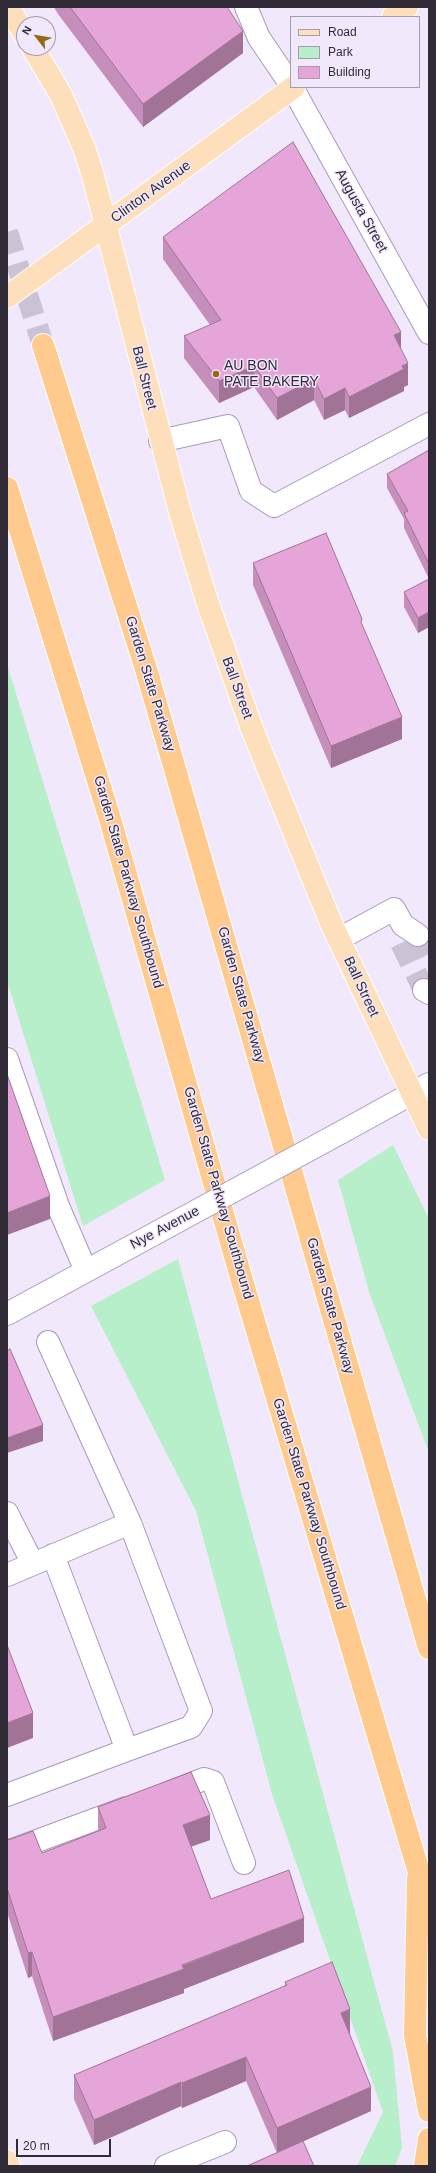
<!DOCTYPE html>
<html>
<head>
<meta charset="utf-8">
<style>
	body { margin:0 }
	#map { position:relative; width:436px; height:2173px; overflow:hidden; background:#f2e8fc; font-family:Arial,sans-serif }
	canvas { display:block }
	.frame { position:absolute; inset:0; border:8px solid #312b38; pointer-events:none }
	.legend { position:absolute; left:290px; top:16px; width:130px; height:72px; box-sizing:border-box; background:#f2e8fc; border:1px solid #a59cae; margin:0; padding:5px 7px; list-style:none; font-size:12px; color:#312b38 }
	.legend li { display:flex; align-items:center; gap:8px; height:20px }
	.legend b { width:20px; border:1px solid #a59cae }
	.north { position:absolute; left:16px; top:16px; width:40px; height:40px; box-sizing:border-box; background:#f2e8fc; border:1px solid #a59cae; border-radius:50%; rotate:301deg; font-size:11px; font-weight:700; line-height:16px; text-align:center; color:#312b38 }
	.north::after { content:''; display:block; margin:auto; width:14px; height:18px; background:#936a13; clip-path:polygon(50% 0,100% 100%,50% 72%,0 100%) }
	.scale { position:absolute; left:16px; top:2139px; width:95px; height:18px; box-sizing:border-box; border:2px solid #312b38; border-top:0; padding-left:5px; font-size:12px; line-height:14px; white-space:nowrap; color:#312b38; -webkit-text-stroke:3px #f2e8fc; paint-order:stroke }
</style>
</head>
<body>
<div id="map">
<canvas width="436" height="2173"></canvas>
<div class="frame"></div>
<ul class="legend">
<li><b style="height:5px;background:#fedfbb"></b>Road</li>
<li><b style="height:11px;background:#b7efca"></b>Park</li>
<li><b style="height:11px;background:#e6a5d8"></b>Building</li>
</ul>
<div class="north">N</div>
<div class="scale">20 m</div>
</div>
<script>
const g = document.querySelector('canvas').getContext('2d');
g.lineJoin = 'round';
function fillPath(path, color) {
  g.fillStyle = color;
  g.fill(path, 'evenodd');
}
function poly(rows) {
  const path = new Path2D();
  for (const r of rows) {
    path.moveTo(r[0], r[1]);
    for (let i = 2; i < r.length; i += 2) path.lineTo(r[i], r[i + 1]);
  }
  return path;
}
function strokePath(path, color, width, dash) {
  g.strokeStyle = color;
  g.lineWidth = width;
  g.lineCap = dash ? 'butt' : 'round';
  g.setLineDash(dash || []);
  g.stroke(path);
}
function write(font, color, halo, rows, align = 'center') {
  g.font = font + ' Arial,sans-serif';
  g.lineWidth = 3;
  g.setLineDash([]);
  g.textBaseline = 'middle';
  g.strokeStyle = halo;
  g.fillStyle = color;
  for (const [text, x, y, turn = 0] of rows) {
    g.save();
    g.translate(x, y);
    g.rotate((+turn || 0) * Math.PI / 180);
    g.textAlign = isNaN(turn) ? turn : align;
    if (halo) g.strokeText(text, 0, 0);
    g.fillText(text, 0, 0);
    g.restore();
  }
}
fillPath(poly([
	[7,664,165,1180,83,1226,7,981],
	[393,1145,429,1219,429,1453,370,1295,338,1180],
	[178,1259,393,2052,402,2148,395,2166,357,2166,383,2112,272,1794,196,1511,91,1306]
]), '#b7efca');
strokePath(poly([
	[418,935,429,957],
	[401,943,424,990]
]), '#cbc2d5', 22, [22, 11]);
strokePath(poly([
	[7,232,43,345]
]), '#cbc2d5', 22, [22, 11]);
const minor = poly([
	[246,7,259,38,291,85],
	[292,87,429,333],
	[160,441,228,426,251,491,274,506,429,424],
	[339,939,394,909,403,925,418,935],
	[424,990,429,993],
	[7,1059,58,1206,86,1271],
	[340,1133,429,1084],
	[7,1314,167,1227],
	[48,1342,130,1523,201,1711,191,1727,127,1750,53,1555],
	[7,1513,33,1564],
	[7,1575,130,1523],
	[168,1793,204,1779,213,1782,244,1863],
	[7,1795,127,1750],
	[7,1852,126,1808],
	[166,2166,225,2142]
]);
const major = poly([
	[8,7,24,33],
	[393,17,407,7],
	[33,48,61,95,84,148,92,172,180,512,206,598,252,729,331,923,429,1129],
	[7,297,294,87],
	[7,2161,9,2166]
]);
const highway = poly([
	[43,345,146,669,429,1648],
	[7,488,110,819,243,1284,418,1869,429,1898],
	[418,1879,415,2035,429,2111],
	[425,2166,429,2139]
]);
strokePath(minor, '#a999b9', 24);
strokePath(major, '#fff', 24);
strokePath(highway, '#fff', 24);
strokePath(minor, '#fff', 22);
strokePath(major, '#fedfbb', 22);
strokePath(highway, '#feca8d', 22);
const minorBridge = poly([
	[167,1227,340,1133]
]);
strokePath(minorBridge, '#a999b9', 24, []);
strokePath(minorBridge, '#fff', 22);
fillPath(poly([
	[54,7,227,7,243,53,143,127,58,14],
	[163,237,401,349,408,385,404,387,404,391,349,418,345,410,324,420,314,400,277,420,254,387,219,403,184,358,184,336,210,325,163,259],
	[429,450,429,627,418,633,404,607,404,592,429,579,404,528,404,519,387,488,387,474],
	[253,563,362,625,402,739,331,768,253,585],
	[98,1807,210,1840,191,1847,211,1899,304,1942,184,1989,184,1993,53,2041,32,1976,28,1978,7,1912,7,1840,42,1853,98,1831],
	[285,1982,350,2034,371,2111,277,2153,246,2081,182,2108,181,2106,94,2145,74,2099,74,2075,285,1986]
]), '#c68eba');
fillPath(poly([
	[243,31,243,53,143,127,143,104],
	[401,332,401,354,394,335],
	[408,363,408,385,404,387,404,391,349,418,349,397],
	[254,366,254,387,219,403,219,381],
	[314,379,314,400,277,420,277,398],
	[345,388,345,410,324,420,324,399],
	[429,612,429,627,418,633,418,618],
	[402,717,402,739,331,768,331,746],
	[50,1196,50,1219,7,1235,7,1213],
	[43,1425,43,1441,7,1453,7,1438],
	[33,1713,33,1738,7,1748,7,1723],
	[210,1815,210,1840,183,1849,183,1825],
	[304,1918,304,1942,184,1989,184,1993,53,2041,53,2017],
	[32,1952,32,1976,28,1978,28,1953],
	[350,2009,350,2034,341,2037,341,2013],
	[246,2057,246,2081,182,2108,182,2083],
	[181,2082,181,2106,94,2145,94,2120],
	[371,2087,371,2111,277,2153,277,2128]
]), '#a17497');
const building = poly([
	[70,7,227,7,243,31,143,104,70,7],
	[293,142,401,332,394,335,408,363,402,366,404,369,349,397,345,388,324,399,314,379,277,398,254,366,219,381,184,336,221,320,163,237,293,142],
	[429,450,429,564,404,513,408,511,387,474,429,450],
	[326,533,362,619,361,622,402,717,331,746,253,563,326,533],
	[429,579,429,612,418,618,404,592,429,579],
	[7,1074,50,1196,7,1213,7,1074],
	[10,1349,43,1425,7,1438,7,1351,10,1349],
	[7,1645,33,1713,7,1723,7,1645],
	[191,1772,210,1815,183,1825,211,1899,289,1870,304,1918,182,1965,184,1969,53,2017,32,1952,28,1953,7,1888,7,1840,11,1839,33,1831,42,1853,106,1828,98,1807,191,1772],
	[332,1962,350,2009,341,2013,371,2087,277,2128,246,2057,182,2083,181,2082,94,2120,74,2075,287,1985,285,1982,332,1962],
	[303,2141,314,2166,247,2166,303,2141]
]);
fillPath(building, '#e6a5d8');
strokePath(building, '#a17497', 1);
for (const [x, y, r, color] of [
	[216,374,4,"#936a13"]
]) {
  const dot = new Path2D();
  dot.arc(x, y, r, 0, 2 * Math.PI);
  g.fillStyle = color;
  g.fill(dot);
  strokePath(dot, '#f2e8fc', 1.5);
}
write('14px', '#312b38', '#f2e8fc', [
	["Clinton Avenue",151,192,-36],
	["Augusta Street",361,211,61],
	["Ball Street",144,378,76],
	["Garden State Parkway",150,684,73],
	["Ball Street",237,688,70],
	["Garden State Parkway Southbound",128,882,74],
	["Ball Street",361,987,65],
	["Garden State Parkway",241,995,74],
	["Garden State Parkway Southbound",218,1193,74],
	["Nye Avenue",165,1228,-28],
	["Garden State Parkway",330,1306,74],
	["Garden State Parkway Southbound",309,1504,73]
]);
write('14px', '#312b38', '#f2e8fc', [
	["AU BON",224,366],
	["PATE BAKERY",224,382]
], 'left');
</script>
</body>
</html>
